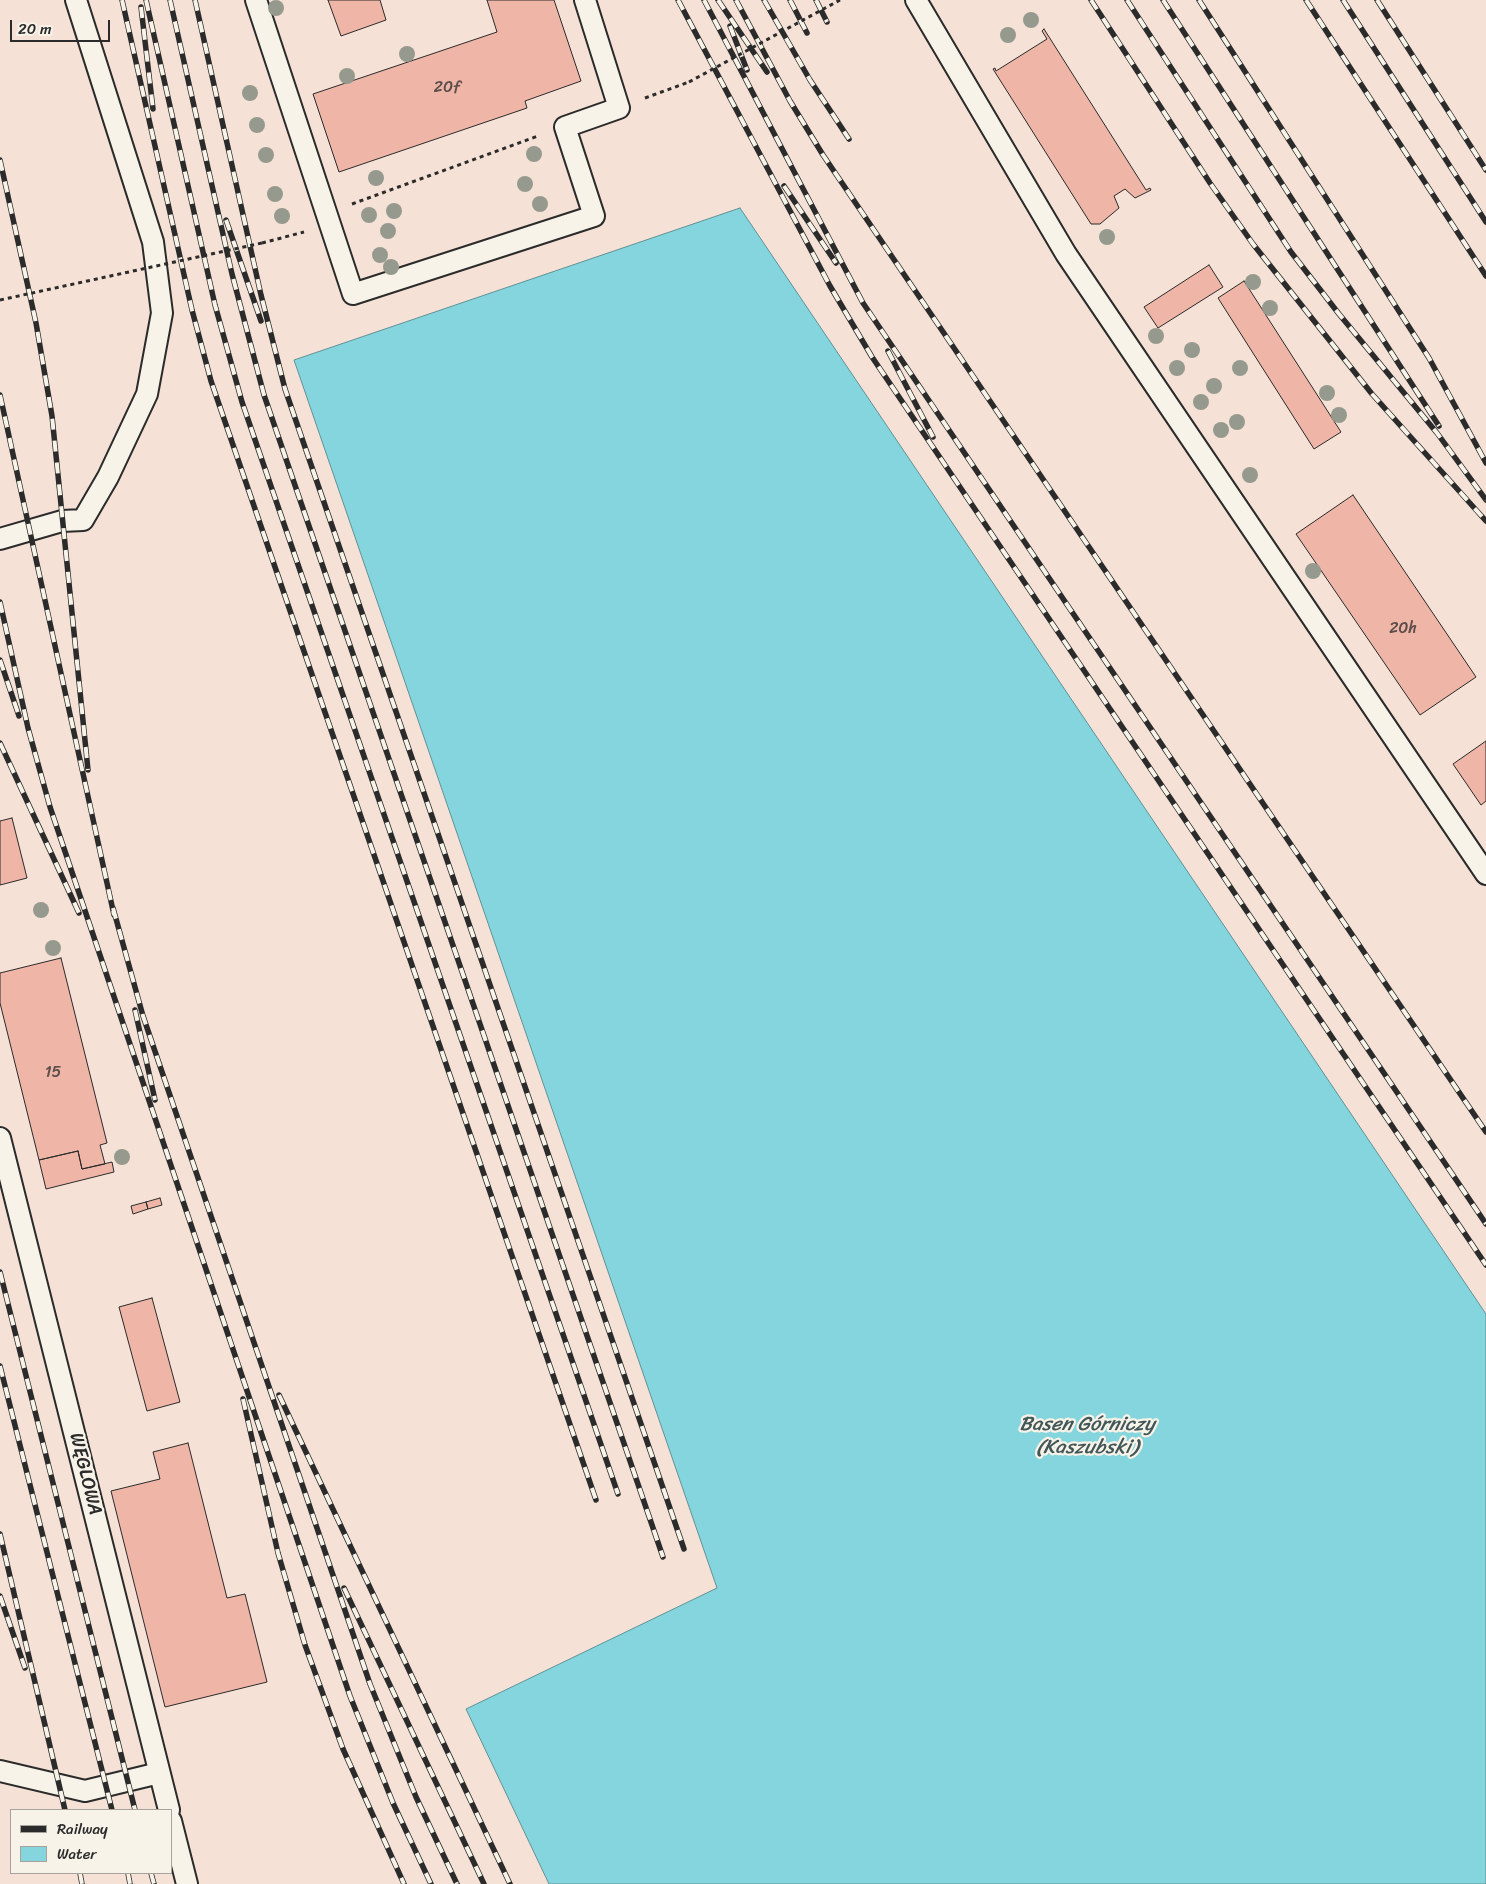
<!DOCTYPE html>
<html>
<head>
<meta charset="utf-8">
<style>
	body { margin:0 }
	#map { position:relative; width:1486px; height:1884px; overflow:hidden; background:#f7f3e8; font-family:Sriracha,sans-serif }
	canvas { display:block }
	.legend { position:absolute; left:10px; top:1809px; width:162px; height:65px; box-sizing:border-box; background:#f7f3e8; border:1px solid #a5a39c; margin:0; padding:6px 9px; list-style:none; font-size:15px; color:#2b2b2b }
	.legend li { display:flex; align-items:center; gap:10px; height:25px }
	.legend b { width:25px; border:1px solid #a5a39c }
	.scale { position:absolute; left:10px; top:20px; width:100px; height:22px; box-sizing:border-box; border:2px solid #2b2b2b; border-top:0; padding-left:6px; font-size:15px; line-height:18px; white-space:nowrap; color:#2b2b2b; -webkit-text-stroke:4px #f7f3e8; paint-order:stroke }
</style>
</head>
<body>
<div id="map">
<canvas width="1486" height="1884"></canvas>
<ul class="legend">
<li><b style="height:6px;background:#2b2b2b"></b>Railway</li>
<li><b style="height:14px;background:#84d5dd"></b>Water</li>
</ul>
<div class="scale">20 m</div>
</div>
<script>
const g = document.querySelector('canvas').getContext('2d');
g.lineJoin = 'round';
function fillPath(path, color) {
  g.fillStyle = color;
  g.fill(path, 'evenodd');
}
function poly(rows) {
  const path = new Path2D();
  for (const r of rows) {
    path.moveTo(r[0], r[1]);
    for (let i = 2; i < r.length; i += 2) path.lineTo(r[i], r[i + 1]);
  }
  return path;
}
function strokePath(path, color, width, dash) {
  g.strokeStyle = color;
  g.lineWidth = width;
  g.lineCap = dash ? 'butt' : 'round';
  g.setLineDash(dash || []);
  g.stroke(path);
}
function write(font, color, halo, rows, align = 'center') {
  g.font = font + ' Sriracha,sans-serif';
  g.lineWidth = 4.5;
  g.setLineDash([]);
  g.textBaseline = 'middle';
  g.strokeStyle = halo;
  g.fillStyle = color;
  for (const [text, x, y, turn = 0] of rows) {
    g.save();
    g.translate(x, y);
    g.rotate((+turn || 0) * Math.PI / 180);
    g.textAlign = isNaN(turn) ? turn : align;
    if (halo) g.strokeText(text, 0, 0);
    g.fillText(text, 0, 0);
    g.restore();
  }
}
fillPath(poly([
	[0,0,1486,0,1486,1314,740,209,294,360,717,1588,466,1709,549,1884,0,1884],
	[11,1810,171,1810,171,1873,11,1873]
]), '#f5e1d5');
const water = poly([
	[740,208,1486,1314,1486,1884,549,1884,466,1709,717,1588,294,360,740,208]
]);
fillPath(water, '#84d5dd');
strokePath(water, '#609196', 1);
const building = poly([
	[328,0,380,0,386,20,341,36,328,0],
	[487,0,554,0,581,81,525,101,527,108,339,172,313,94,497,32,487,0],
	[1044,29,1146,190,1150,188,1151,190,1135,198,1125,189,1114,196,1119,208,1100,224,1091,224,993,69,995,68,996,71,1047,39,1042,31,1044,29],
	[1209,265,1223,287,1158,328,1144,307,1209,265],
	[1244,281,1341,432,1314,449,1218,298,1244,281],
	[1353,495,1476,677,1420,715,1296,534,1353,495],
	[1486,741,1486,801,1481,805,1453,764,1486,741],
	[12,818,27,878,0,885,0,821,12,818],
	[61,958,107,1143,100,1145,105,1164,82,1169,78,1151,39,1160,0,1003,0,973,61,958],
	[78,1151,82,1169,112,1162,114,1172,46,1189,39,1160,78,1151],
	[160,1198,162,1205,148,1209,146,1202,160,1198],
	[146,1202,148,1209,133,1214,131,1206,146,1202],
	[152,1298,180,1402,147,1411,119,1307,152,1298],
	[188,1443,227,1598,245,1594,267,1682,165,1707,111,1491,160,1479,153,1452,188,1443]
]);
fillPath(building, '#efb6a8');
strokePath(building, '#2b2b2b', 1);
const lane = poly([
	[256,0,353,294,594,216,565,127,619,108,585,0],
	[916,0,1066,254,1486,874],
	[0,539,62,521,83,520,108,477,147,394,162,313,153,242,76,0],
	[0,1138,169,1810],
	[0,1771,85,1791,159,1773],
	[171,1821,187,1884]
]);
strokePath(lane, '#2b2b2b', 24);
strokePath(poly([
	[645,98,689,82],
	[352,204,538,136],
	[262,243,304,232]
]), '#2b2b2b', 3, [4, 4]);
strokePath(lane, '#f7f3e8', 20);
const rail = poly([
	[122,0,192,310,211,381,596,1500],
	[146,0,215,305,242,402,618,1494],
	[170,0,232,274,264,395,663,1557],
	[195,0,261,295,285,389,684,1549],
	[678,0,830,286,872,357,1486,1265],
	[704,0,863,303,1486,1224],
	[718,0,767,72],
	[736,0,790,101,823,155,1486,1132],
	[764,0,810,80,849,139],
	[790,0,807,33],
	[816,0,827,22],
	[1091,0,1210,183,1253,244,1372,394,1486,521],
	[1127,0,1291,252,1339,314,1437,433,1486,500],
	[1163,0,1439,426],
	[1199,0,1429,358,1486,463],
	[1306,0,1486,276],
	[1343,0,1486,222],
	[1377,0,1486,170],
	[141,7,153,109],
	[730,26,747,70],
	[0,160,36,323,52,416,88,770],
	[784,186,836,263],
	[226,220,261,321],
	[888,351,933,437],
	[0,395,114,915],
	[0,602,28,728,50,807,350,1696,393,1803,431,1884],
	[0,660,19,716],
	[0,743,79,913],
	[113,908,143,1016,370,1684,416,1797,457,1884],
	[135,1010,155,1100],
	[0,1272,135,1810],
	[0,1366,112,1810],
	[279,1395,510,1884],
	[243,1399,278,1553,305,1645,343,1749,404,1884],
	[0,1534,65,1810],
	[344,1588,484,1884],
	[0,1596,25,1668],
	[80,1873,82,1884],
	[128,1873,130,1884],
	[151,1873,154,1884]
]);
strokePath(rail, '#2b2b2b', 5.5);
strokePath(rail, '#f7f3e8', 4, [11]);
strokePath(poly([
	[689,82,840,0],
	[0,300,262,243]
]), '#2b2b2b', 3, [4, 4]);
g.fillStyle = '#969a8e';
for (const [x, y] of [
	[276,8],
	[1031,20],
	[1008,35],
	[407,54],
	[347,76],
	[250,93],
	[257,125],
	[534,154],
	[266,155],
	[376,178],
	[525,184],
	[275,194],
	[540,204],
	[394,211],
	[369,215],
	[282,216],
	[388,231],
	[1107,237],
	[380,255],
	[391,267],
	[1253,282],
	[1270,308],
	[1156,336],
	[1192,350],
	[1177,368],
	[1240,368],
	[1214,386],
	[1327,393],
	[1201,402],
	[1339,415],
	[1237,422],
	[1221,430],
	[1250,475],
	[1313,571],
	[41,910],
	[53,948],
	[122,1157]
]) {
  g.beginPath();
  g.arc(x, y, 8, 0, 2 * Math.PI);
  g.fill();
}
write('16px', '#5c4e4a', null, [
	["20f",447,88],
	["20h",1403,629],
	["15",53,1073]
]);
write('19px', '#2b2b2b', '#f7f3e8', [
	["WĘGLOWA",85,1474,76]
]);
write('italic 20px', '#415658', '#f7f3e8', [
	["Basen Górniczy",1087,1425],
	["(Kaszubski)",1087,1448]
]);
</script>
</body>
</html>
